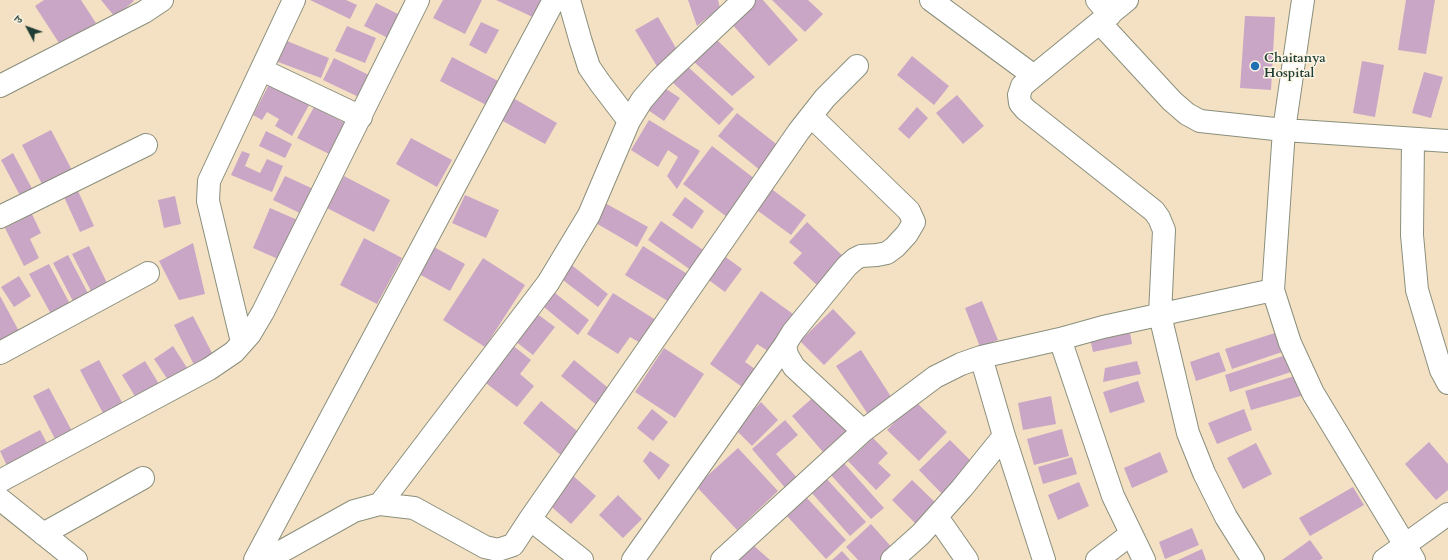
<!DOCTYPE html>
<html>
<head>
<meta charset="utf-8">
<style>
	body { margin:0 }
	#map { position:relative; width:1448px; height:560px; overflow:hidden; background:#f4e1c4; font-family:Cardo,"Noto Serif Devanagari",serif }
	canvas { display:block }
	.north { position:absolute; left:8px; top:8px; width:40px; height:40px; -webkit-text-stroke:3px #fcf5e5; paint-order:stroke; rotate:311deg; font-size:11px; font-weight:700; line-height:16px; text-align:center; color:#1f3d34 }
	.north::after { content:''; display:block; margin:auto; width:14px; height:18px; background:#1f3d34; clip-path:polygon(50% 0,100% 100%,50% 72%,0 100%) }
</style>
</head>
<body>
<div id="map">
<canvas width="1448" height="560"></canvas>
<div class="north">उ</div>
</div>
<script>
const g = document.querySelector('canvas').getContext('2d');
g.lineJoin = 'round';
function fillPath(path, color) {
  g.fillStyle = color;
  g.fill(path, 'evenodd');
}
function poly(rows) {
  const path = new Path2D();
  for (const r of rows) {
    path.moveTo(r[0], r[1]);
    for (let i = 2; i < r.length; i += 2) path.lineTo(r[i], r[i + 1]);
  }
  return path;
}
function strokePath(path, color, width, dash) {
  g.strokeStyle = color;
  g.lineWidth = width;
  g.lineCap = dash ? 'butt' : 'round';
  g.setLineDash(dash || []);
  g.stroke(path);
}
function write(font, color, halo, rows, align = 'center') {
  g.font = font + ' Cardo,serif';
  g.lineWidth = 3;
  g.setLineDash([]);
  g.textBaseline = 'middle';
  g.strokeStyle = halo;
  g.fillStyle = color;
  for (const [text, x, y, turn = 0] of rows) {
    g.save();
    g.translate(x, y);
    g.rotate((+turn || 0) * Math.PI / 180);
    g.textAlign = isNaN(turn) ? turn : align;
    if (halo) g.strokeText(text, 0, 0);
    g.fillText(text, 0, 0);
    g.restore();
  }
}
fillPath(poly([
	[44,0,81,0,96,23,61,46,35,6],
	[101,0,133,0,134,1,115,17],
	[310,0,346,0,357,5,350,19],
	[443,0,482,0,465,34,433,18],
	[496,0,546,0,537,19],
	[688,0,718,0,720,8,697,26],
	[755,0,763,0,798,40,769,66,730,22],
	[772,0,808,0,823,14,805,32],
	[1406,0,1435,0,1426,54,1398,50],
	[376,3,406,18,394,41,364,26],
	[1245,16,1275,17,1271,90,1240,88],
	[658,17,680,55,658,68,635,30],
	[481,22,499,30,486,54,469,45],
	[347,26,376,38,365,63,335,51],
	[714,37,755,77,732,96,693,61],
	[282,39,329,58,321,78,273,60],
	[912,56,949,86,934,105,897,75],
	[452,57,502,83,490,107,440,81],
	[334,58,375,78,365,100,323,80],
	[1362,61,1384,65,1375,117,1353,113],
	[686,65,734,109,719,125,671,81],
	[1424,72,1443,77,1431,118,1412,113],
	[273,77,313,98,292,136,275,126,279,119,267,112,262,120,253,115],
	[660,85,680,98,664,121,645,108],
	[957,95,984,126,963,144,936,113],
	[513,98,557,123,545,144,501,120],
	[314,107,349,125,333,156,297,138],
	[917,107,928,118,909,139,898,129],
	[737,113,780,147,761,171,718,136],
	[649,120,700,151,677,189,667,176,678,157,668,150,658,167,631,150],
	[51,130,74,174,45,190,22,145],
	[266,131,292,144,285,158,259,146],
	[411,138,452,160,437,187,396,164],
	[712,146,755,179,727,217,683,184],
	[242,151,250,154,245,166,260,173,267,159,283,166,272,192,231,175],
	[13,153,35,194,23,201,1,160],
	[285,176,320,192,308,217,273,200],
	[344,176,390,200,374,232,327,208],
	[769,187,806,215,791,235,754,208],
	[78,191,94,226,80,232,64,197],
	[465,195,499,210,486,238,452,223],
	[175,196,181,224,164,228,158,200],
	[685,197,704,211,692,229,672,215],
	[605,203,648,227,637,247,594,222],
	[270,208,302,222,285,262,253,248],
	[32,214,41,233,30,239,39,258,24,266,5,228],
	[661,221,709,254,695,273,648,240],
	[807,222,844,257,818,286,793,263,802,253,789,242],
	[364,238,402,258,377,304,340,285],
	[193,243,205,294,179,300,159,261],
	[89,246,109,287,93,295,72,254],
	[643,246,689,275,671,303,625,275],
	[434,247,465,264,450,291,419,274],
	[68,255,90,297,75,305,53,263],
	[723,255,742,269,725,292,706,278],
	[483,258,525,285,485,347,443,320],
	[569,263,608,294,598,307,559,277],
	[49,264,70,304,51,314,29,274],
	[19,276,31,296,14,307,1,287],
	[550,289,589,320,578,335,539,303],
	[761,291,793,314,768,351,757,344,745,362,758,371,745,389,710,364],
	[613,293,659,322,644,345,630,337,618,354,587,334],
	[0,296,20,333,0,344],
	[982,301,998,340,980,347,965,308],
	[833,309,856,333,824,365,800,341],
	[536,313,555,327,533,355,515,341],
	[193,316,213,355,194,365,174,325],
	[1129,327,1132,344,1093,352,1089,334],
	[1278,332,1285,351,1232,369,1225,349],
	[511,344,531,360,520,374,534,386,517,407,482,380],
	[173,346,189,371,170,383,154,359],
	[664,348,704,374,675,418,635,392],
	[861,350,895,403,871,419,836,366],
	[1219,352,1226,371,1196,381,1190,362],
	[1289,354,1294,371,1230,392,1225,375],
	[99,360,123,404,104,415,80,370],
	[574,360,612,391,599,407,561,376],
	[145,361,159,384,136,398,122,375],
	[1137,361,1141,374,1103,382,1105,368],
	[1298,375,1304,395,1251,410,1245,391],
	[1138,381,1145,402,1110,413,1103,392],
	[49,388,73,433,56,441,33,396],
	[817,394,849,430,823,452,792,416],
	[1051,396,1056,424,1023,430,1018,403],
	[541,401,582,435,563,457,523,423],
	[915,401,947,432,919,461,887,430],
	[761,402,778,420,752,446,735,429],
	[652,409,668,422,653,441,637,428],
	[1244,409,1252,430,1217,444,1208,423],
	[785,420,798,435,776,454,799,480,787,490,752,449],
	[1062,429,1069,456,1034,465,1027,439],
	[40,430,49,447,8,468,0,451],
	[873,438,888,453,878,463,891,475,876,490,848,461],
	[950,440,975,465,944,496,919,470],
	[1429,442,1448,464,1448,490,1436,500,1405,464],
	[1256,443,1272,474,1243,489,1227,458],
	[738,448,778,491,737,530,696,486],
	[650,451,670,465,659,480,643,461],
	[1160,452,1168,472,1132,488,1124,468],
	[1072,457,1077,474,1043,484,1038,467],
	[843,462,884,508,871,519,830,474],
	[571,474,596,496,571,524,546,502],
	[826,478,866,522,850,536,811,492],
	[912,480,939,506,919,527,892,500],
	[1079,482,1089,506,1058,520,1048,495],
	[1353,487,1364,505,1310,536,1299,518],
	[618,495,642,519,623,538,599,515],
	[807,498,846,540,826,559,787,516],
	[871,524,895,551,885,560,858,560,846,547],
	[1192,528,1199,545,1165,559,1159,542],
	[1310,540,1323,558,1320,560,1282,560],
	[753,545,770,560,739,560],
	[1202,549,1206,560,1178,560],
	[842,551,850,560,832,560]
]), '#c9a6c6');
const minor = poly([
	[569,0,581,42,589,67,600,83,629,121],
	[931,0,1034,76,1127,0],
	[1097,0,1110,15],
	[1100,23,1172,101,1187,114,1200,121,1284,130,1448,141],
	[262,70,361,117],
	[1034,76,1022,86,1019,95,1020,103,1025,109,1154,211,1159,218,1164,230,1160,315,1188,433,1204,473,1226,517,1253,560],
	[0,86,144,12,162,0],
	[811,116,909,211,914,222,907,234,895,247,887,253,877,255,861,256,855,259,847,266,793,332,785,345,787,355,794,367,863,431],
	[1413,139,1412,235,1417,290,1441,370,1448,383],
	[0,217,146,145],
	[1273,290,1290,343,1313,393,1414,560],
	[1060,339,1113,496,1144,560],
	[242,342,208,201,209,181,294,0],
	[0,353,148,273],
	[981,357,1004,436,1044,560],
	[0,481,209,369,234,352,250,334,263,312,418,0],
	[0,499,76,560],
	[380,504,548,283,589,215,629,121,642,100,660,79,744,0],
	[937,517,967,560],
	[530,519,799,131,825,98,857,66],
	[43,534,143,478],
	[255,560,554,0],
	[266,560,354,511,380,504,414,508,485,547,498,550,513,545,530,519,582,560],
	[633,560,785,345],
	[722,560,863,431,935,377,961,364,981,357,1060,339,1103,327,1273,290,1284,130,1303,0],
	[892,560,921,534,962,488,1004,436],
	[1097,560,1131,534],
	[1384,560,1448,514]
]);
strokePath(minor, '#8a8f7c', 24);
strokePath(minor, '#fff', 22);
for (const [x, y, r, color] of [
	[1255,66,5,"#1f6fb2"]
]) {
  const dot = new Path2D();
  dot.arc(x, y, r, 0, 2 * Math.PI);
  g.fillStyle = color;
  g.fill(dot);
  strokePath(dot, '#fcf5e5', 1.5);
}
write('bold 13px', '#1f3d34', '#fcf5e5', [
	["Chaitanya",1264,59],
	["Hospital",1264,74]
], 'left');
</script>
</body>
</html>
